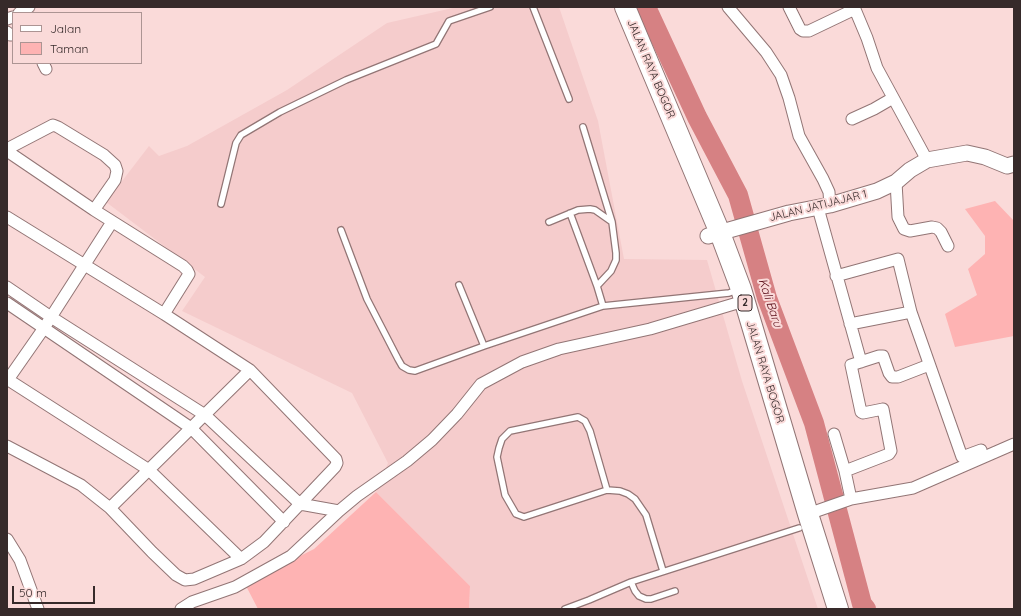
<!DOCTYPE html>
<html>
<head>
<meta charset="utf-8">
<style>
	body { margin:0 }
	#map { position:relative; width:1021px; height:616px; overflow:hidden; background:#fadad9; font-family:Quicksand,sans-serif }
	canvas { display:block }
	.frame { position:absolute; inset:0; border:8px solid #362a2a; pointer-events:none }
	.legend { position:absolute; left:12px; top:12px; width:130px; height:52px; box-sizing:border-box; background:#fadad9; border:1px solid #ac9493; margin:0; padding:5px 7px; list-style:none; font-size:12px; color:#362a2a }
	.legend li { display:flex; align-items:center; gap:8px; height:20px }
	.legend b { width:20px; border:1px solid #ac9493 }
	.scale { position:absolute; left:12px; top:586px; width:83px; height:18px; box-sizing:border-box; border:2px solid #362a2a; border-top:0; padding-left:5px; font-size:12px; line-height:14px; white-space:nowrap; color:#362a2a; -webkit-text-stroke:3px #fadad9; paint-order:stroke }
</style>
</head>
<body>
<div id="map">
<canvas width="1021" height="616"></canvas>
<div class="frame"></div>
<ul class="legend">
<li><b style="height:5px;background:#fff"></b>Jalan</li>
<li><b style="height:11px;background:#feb3b3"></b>Taman</li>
</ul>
<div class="scale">50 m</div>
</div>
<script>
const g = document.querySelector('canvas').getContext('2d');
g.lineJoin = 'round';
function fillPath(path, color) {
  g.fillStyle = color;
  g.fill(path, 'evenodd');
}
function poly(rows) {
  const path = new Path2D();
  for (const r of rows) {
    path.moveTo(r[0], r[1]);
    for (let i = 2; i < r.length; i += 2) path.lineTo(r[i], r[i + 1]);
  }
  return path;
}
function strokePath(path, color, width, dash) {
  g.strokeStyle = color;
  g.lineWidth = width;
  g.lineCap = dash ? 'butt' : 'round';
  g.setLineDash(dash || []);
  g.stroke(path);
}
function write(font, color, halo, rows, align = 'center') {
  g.font = font + ' Quicksand,sans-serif';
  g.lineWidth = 4;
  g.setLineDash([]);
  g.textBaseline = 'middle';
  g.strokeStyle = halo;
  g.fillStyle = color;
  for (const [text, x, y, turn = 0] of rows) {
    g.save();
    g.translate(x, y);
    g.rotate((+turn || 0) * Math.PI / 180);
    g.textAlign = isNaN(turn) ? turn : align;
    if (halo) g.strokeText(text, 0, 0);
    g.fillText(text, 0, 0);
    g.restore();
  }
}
fillPath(poly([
	[457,7,559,7,598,121,624,259,707,260,742,381,818,609,469,609,470,586,376,492,388,463,352,393,182,311,205,277,106,202,149,146,159,156,187,146,287,90,387,23]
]), '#f5cccc');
fillPath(poly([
	[995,201,1014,221,1014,336,955,347,945,314,977,295,968,269,985,254,985,236,965,209],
	[376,492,470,586,469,609,258,609,245,584,314,549]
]), '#feb3b3');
strokePath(poly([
	[646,7,697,117,738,195,767,298,814,423,862,604,866,609]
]), '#d68183', 20);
const lane = poly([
	[533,7,569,99],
	[583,127,612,222],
	[221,204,236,143,241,135,280,112,346,80,436,44,449,21,490,7],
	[570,213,597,286],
	[549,222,578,210,590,209,595,210,612,222,616,253,616,260,611,271,597,286,603,306,729,293,737,290],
	[341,230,367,299,398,359,402,366,409,370,415,371,484,346],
	[459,285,484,346,603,306],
	[607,490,590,431,585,421,578,417,510,431,502,439,499,448,497,457,505,495,516,514,524,517,607,490,620,491,628,494,635,499,646,515,663,571],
	[631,582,635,591,639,596,646,599,651,599,675,591],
	[565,609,589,600,631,582,799,528]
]);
const street = poly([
	[728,7,766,52,781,75,789,98,799,136,823,179,829,192,830,205],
	[789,7,800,29,803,31,809,31,855,9],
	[854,7,867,38,877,68,927,160],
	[19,13,29,7],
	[7,19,13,17],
	[7,32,10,35,13,35],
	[43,63,46,69],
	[852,119,874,109,893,98],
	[7,149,53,125,58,127,104,155,115,165,117,171,115,180,94,210],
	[7,151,94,210,183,266,187,270,189,274,164,314],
	[896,182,898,217,904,229,910,231,932,227,937,228,941,232,948,246],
	[818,208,861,362],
	[7,217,164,314,250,370,336,459,337,463,335,467,264,542,241,559,194,579,185,580,176,575,152,552,110,508,81,485,7,446],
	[836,276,898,259,911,312],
	[7,287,51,317,205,415,300,504,339,511],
	[7,303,191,428,284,522],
	[850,324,911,312,962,457,981,450],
	[7,379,149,470,241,559],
	[7,381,44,328,112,222],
	[834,434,845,471,851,499],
	[845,471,889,454,891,451,883,409,863,413,861,412,851,365,879,356,883,356,889,373,892,377,898,377,929,365],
	[110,508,250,370],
	[808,514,851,499,913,488,1014,444],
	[7,539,20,560,38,609],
	[181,609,192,602,235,587,291,556,339,511,357,496,407,461,432,440,457,414,481,384,522,362,559,349,650,329,744,301]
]);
const secondary = poly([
	[708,236,789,213,830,205,877,191,896,182,910,170,927,160,967,153,985,157,1007,166,1014,164]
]);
const highway = poly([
	[625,7,720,233,741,289,808,514,838,609]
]);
strokePath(lane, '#927575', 8);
strokePath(street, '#927575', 13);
strokePath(secondary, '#927575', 17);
strokePath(highway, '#927575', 22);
strokePath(lane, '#fff', 5.5);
strokePath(street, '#fff', 11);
strokePath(secondary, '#fff', 15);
strokePath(highway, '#fff', 20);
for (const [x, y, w] of [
	[745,303,14]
]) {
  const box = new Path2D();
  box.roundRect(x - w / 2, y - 8, w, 16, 3);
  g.fillStyle = '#fadad9';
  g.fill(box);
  strokePath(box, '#362a2a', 1);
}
write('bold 10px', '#362a2a', null, [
	["2",745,303]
]);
write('11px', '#362a2a', '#fadad9', [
	["JALAN RAYA BOGOR",651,69,67],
	["JALAN JATIJAJAR 1",818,206,-14],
	["JALAN RAYA BOGOR",765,372,73]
]);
write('italic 12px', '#5c101b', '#fadad9', [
	["Kali Baru",770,303,71]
]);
</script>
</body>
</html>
